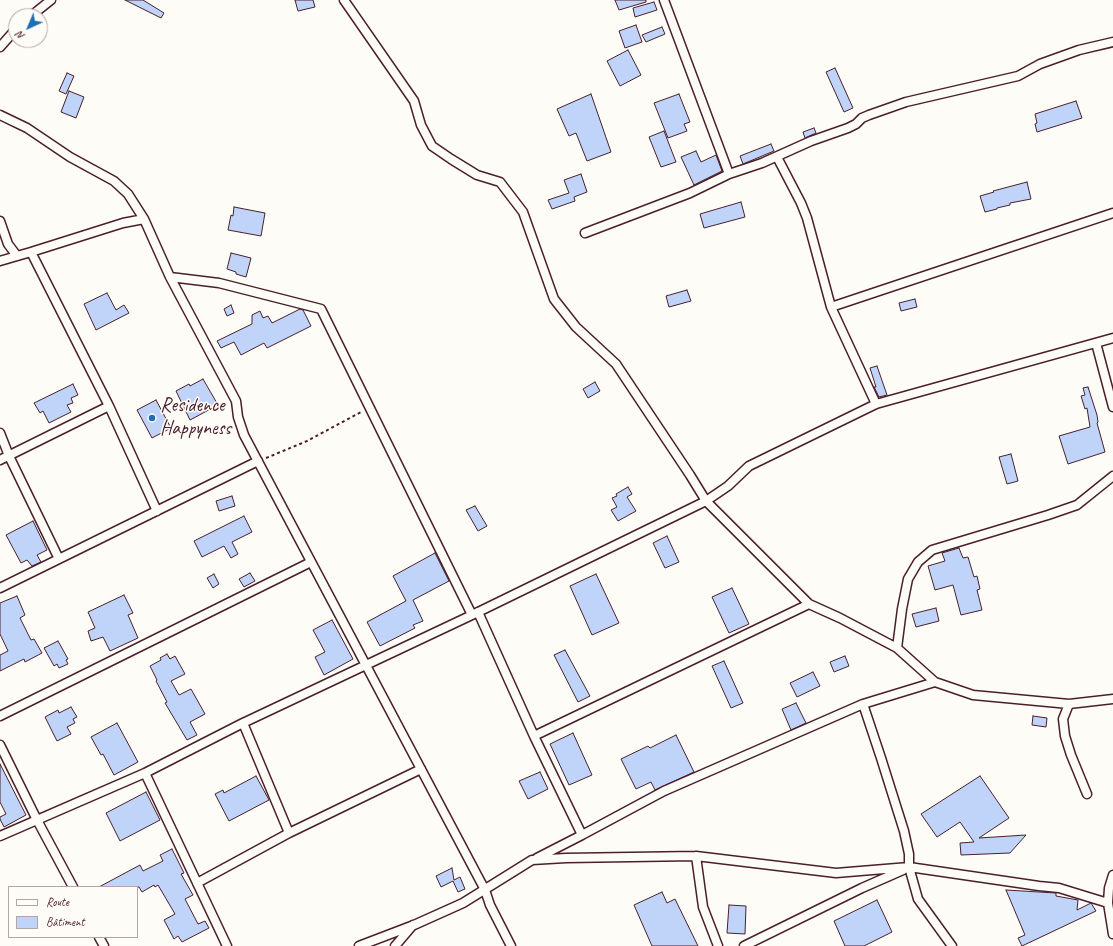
<!DOCTYPE html>
<html>
<head>
<meta charset="utf-8">
<style>
	body { margin:0 }
	#map { position:relative; width:1113px; height:946px; overflow:hidden; background:#fdfcf7; font-family:Caveat,sans-serif }
	canvas { display:block }
	.legend { position:absolute; left:8px; top:886px; width:130px; height:52px; box-sizing:border-box; background:#fdfcf7; border:1px solid #b5a4a5; margin:0; padding:5px 7px; list-style:none; font-size:12px; color:#4a1f2b }
	.legend li { display:flex; align-items:center; gap:8px; height:20px }
	.legend b { width:20px; border:1px solid #b5a4a5 }
	.north { position:absolute; left:8px; top:8px; width:40px; height:40px; box-sizing:border-box; background:#fdfcf7; border:1px solid #b5a4a5; border-radius:50%; rotate:224deg; font-size:11px; font-weight:700; line-height:16px; text-align:center; color:#4a1f2b }
	.north::after { content:''; display:block; margin:auto; width:14px; height:18px; background:#1f6fb2; clip-path:polygon(50% 0,100% 100%,50% 72%,0 100%) }
</style>
</head>
<body>
<div id="map">
<canvas width="1113" height="946"></canvas>
<ul class="legend">
<li><b style="height:5px;background:#fdfcf7"></b>Route</li>
<li><b style="height:11px;background:#c0d4f9"></b>Bâtiment</li>
</ul>
<div class="north">N</div>
</div>
<script>
const g = document.querySelector('canvas').getContext('2d');
g.lineJoin = 'round';
function fillPath(path, color) {
  g.fillStyle = color;
  g.fill(path, 'evenodd');
}
function poly(rows) {
  const path = new Path2D();
  for (const r of rows) {
    path.moveTo(r[0], r[1]);
    for (let i = 2; i < r.length; i += 2) path.lineTo(r[i], r[i + 1]);
  }
  return path;
}
function strokePath(path, color, width, dash) {
  g.strokeStyle = color;
  g.lineWidth = width;
  g.lineCap = dash ? 'butt' : 'round';
  g.setLineDash(dash || []);
  g.stroke(path);
}
function write(font, color, halo, rows, align = 'center') {
  g.font = font + ' Caveat,sans-serif';
  g.lineWidth = 3;
  g.setLineDash([]);
  g.textBaseline = 'middle';
  g.strokeStyle = halo;
  g.fillStyle = color;
  for (const [text, x, y, turn = 0] of rows) {
    g.save();
    g.translate(x, y);
    g.rotate((+turn || 0) * Math.PI / 180);
    g.textAlign = isNaN(turn) ? turn : align;
    if (halo) g.strokeText(text, 0, 0);
    g.fillText(text, 0, 0);
    g.restore();
  }
}
const building = poly([
	[125,0,143,0,164,13,161,18,125,0],
	[295,0,313,0,315,7,298,11,295,0],
	[615,0,646,0,646,2,619,10,615,0],
	[654,2,657,10,635,17,633,8,654,2],
	[636,25,642,42,625,48,619,31,636,25],
	[662,27,665,34,646,42,642,35,662,27],
	[628,50,641,75,620,86,607,61,628,50],
	[835,68,853,108,844,112,826,72,835,68],
	[67,73,74,76,66,94,59,91,67,73],
	[69,91,84,97,76,118,61,112,69,91],
	[591,94,611,152,587,161,576,133,569,136,557,109,591,94],
	[679,94,690,122,684,124,687,131,668,138,654,103,679,94],
	[1076,101,1082,118,1037,132,1035,124,1037,123,1035,114,1076,101],
	[814,128,816,133,805,138,803,132,814,128],
	[664,131,676,162,661,167,649,137,664,131],
	[771,144,774,151,743,164,740,156,771,144],
	[696,151,701,162,716,155,722,171,694,185,681,157,696,151],
	[581,174,587,192,574,197,575,201,552,209,548,200,569,193,564,180,581,174],
	[1027,182,1031,199,1010,203,1010,205,997,208,997,209,985,212,980,196,994,192,993,191,1027,182],
	[741,202,745,217,704,228,700,214,741,202],
	[234,207,265,213,261,236,228,230,231,215,233,216,234,207],
	[231,253,251,258,246,277,236,274,236,272,227,269,231,253],
	[687,290,691,301,669,307,666,296,687,290],
	[107,293,116,310,124,305,129,313,96,330,84,304,107,293],
	[915,299,917,307,901,311,899,303,915,299],
	[231,305,234,313,227,316,224,309,231,305],
	[300,309,303,310,311,326,267,348,264,343,241,355,234,342,221,348,217,341,252,324,252,315,260,311,263,318,268,316,272,323,300,309],
	[877,366,887,395,879,397,874,387,876,387,870,368,877,366],
	[203,379,218,405,190,420,176,391,189,384,190,386,203,379],
	[595,382,600,391,588,398,583,389,595,382],
	[73,384,78,395,71,398,73,403,67,405,71,412,49,423,43,411,40,413,34,403,73,384],
	[1088,387,1097,415,1098,422,1097,423,1105,452,1068,464,1059,436,1090,427,1087,408,1085,409,1081,396,1085,395,1083,388,1088,387],
	[156,400,171,428,152,438,137,410,156,400],
	[1011,454,1018,481,1007,484,999,457,1011,454],
	[628,487,632,494,627,497,636,511,618,521,611,510,617,507,612,498,617,496,616,494,628,487],
	[232,496,235,506,219,511,216,501,232,496],
	[475,506,487,526,478,531,466,510,475,506],
	[244,516,252,532,232,542,238,554,231,558,224,546,202,557,194,541,244,516],
	[33,521,47,550,37,555,41,562,32,566,27,560,21,563,6,535,33,521],
	[667,536,679,562,665,568,653,543,667,536],
	[959,548,963,558,968,557,974,577,977,576,980,589,977,590,982,610,961,615,953,585,935,590,928,566,945,561,942,553,959,548],
	[435,553,449,581,413,600,423,621,413,625,415,628,380,646,367,622,406,601,393,576,435,553],
	[250,573,255,581,244,587,239,579,250,573],
	[214,574,219,584,213,588,207,578,214,574],
	[596,574,619,623,592,635,570,586,596,574],
	[732,588,749,624,729,633,712,597,732,588],
	[124,595,133,613,128,615,138,638,110,651,103,637,91,641,88,631,95,628,88,612,124,595],
	[17,596,25,615,20,618,31,640,34,639,42,653,25,662,24,659,0,671,0,655,8,651,0,634,0,603,17,596],
	[936,608,939,621,916,627,912,614,936,608],
	[332,620,353,659,324,675,315,657,325,652,313,630,332,620],
	[58,641,68,659,66,660,68,664,59,668,57,664,54,666,44,648,58,641],
	[565,650,590,696,578,702,554,655,565,650],
	[167,654,170,659,175,656,185,674,171,681,179,695,191,689,205,714,190,722,197,735,187,740,165,703,167,702,156,681,157,680,150,666,161,660,160,658,167,654],
	[845,656,849,666,834,672,830,662,845,656],
	[724,661,743,703,731,708,712,666,724,661],
	[813,672,820,686,797,697,790,683,813,672],
	[796,703,806,723,791,730,782,709,796,703],
	[71,707,77,717,73,719,75,723,67,727,71,734,57,741,45,717,58,710,59,713,71,707],
	[1033,716,1047,718,1046,727,1032,725,1033,716],
	[117,723,138,762,114,775,103,754,101,755,91,737,117,723],
	[573,733,592,775,569,785,550,744,573,733],
	[676,735,694,772,655,790,651,782,636,789,621,759,648,746,650,748,676,735],
	[0,764,26,815,4,827,0,819,0,817,6,814,0,802,0,764],
	[540,772,548,789,528,799,519,781,540,772],
	[256,776,269,800,229,821,215,794,223,790,224,793,256,776],
	[980,776,1009,818,979,838,1026,835,1010,853,961,855,960,843,974,842,960,822,937,837,921,814,980,776],
	[146,792,160,820,120,841,106,813,146,792],
	[172,849,184,873,181,874,193,895,185,899,198,924,205,921,209,928,182,942,178,936,174,939,164,920,175,914,158,885,155,887,154,885,142,892,139,887,99,887,140,865,143,871,163,861,160,855,172,849],
	[452,868,454,880,460,877,465,889,458,892,453,881,441,887,436,876,452,868],
	[1006,890,1056,893,1056,896,1078,900,1077,910,1091,903,1096,911,1022,946,1018,938,1025,935,1006,890],
	[662,892,667,903,675,899,698,946,652,946,634,905,662,892],
	[877,900,892,932,864,946,845,946,834,921,877,900],
	[729,905,746,906,745,934,727,933,729,905]
]);
fillPath(building, '#c0d4f9');
strokePath(building, '#4a1f2b', 1);
const street = poly([
	[344,0,414,101,421,125,432,146,451,159,477,175,500,182,523,212,554,299,576,327,616,364,690,475,706,501,809,604,840,618,897,648,935,682,973,695,1069,704,1113,699],
	[664,0,729,174],
	[31,16,51,0],
	[0,47,16,29],
	[0,115,27,128,70,157,114,181,128,194,144,219,170,277,236,401,238,417,244,435,485,890,490,905,511,946],
	[777,157,801,203,807,218,831,307,876,404],
	[0,221,8,244,17,256],
	[585,233,690,193,729,174,762,163,811,141,848,128,856,124,862,118,869,115,906,102,1018,76,1040,64,1079,50,1113,42],
	[31,252,109,406,157,511],
	[0,261,31,252,123,223,144,219],
	[170,277,219,283,321,309,472,615],
	[831,307,1113,213],
	[1096,343,1113,407],
	[0,433,9,456,59,559],
	[0,460,109,406],
	[0,588,258,461],
	[478,612,534,736,582,835,537,858],
	[897,648,902,609,908,579,918,562,932,550,1048,515,1077,505,1113,476],
	[863,704,881,758,904,831,909,854,909,867,918,899,952,946],
	[1069,704,1063,719,1065,736,1071,755,1087,794],
	[0,716,311,562],
	[534,736,809,604],
	[0,745,37,820,73,887],
	[145,773,227,946],
	[289,833,421,769],
	[582,835,664,791,863,704,935,682],
	[0,836,145,773,243,723,472,615,706,501,728,486,749,466,876,404,1113,338],
	[696,856,703,907,718,946],
	[1113,875,1109,888,1108,903,1113,934],
	[197,883,289,833,243,723],
	[99,937,104,946],
	[359,946,414,925,463,903,532,860,566,858,696,856,836,873,909,867,1039,886,1059,888,1108,903],
	[395,946,413,925],
	[744,946,862,888,903,870]
]);
strokePath(street, '#4a1f2b', 11);
strokePath(poly([
	[266,458,307,441,363,411]
]), '#4a1f2b', 2, [3, 3]);
strokePath(street, '#fdfcf7', 8);
for (const [x, y, r, color] of [
	[152,418,4,"#1f6fb2"]
]) {
  const dot = new Path2D();
  dot.arc(x, y, r, 0, 2 * Math.PI);
  g.fillStyle = color;
  g.fill(dot);
  strokePath(dot, '#fdfcf7', 1.5);
}
write('20px', '#4a1f2b', '#fdfcf7', [
	["Residence",160,406],
	["Happyness",160,429]
], 'left');
</script>
</body>
</html>
